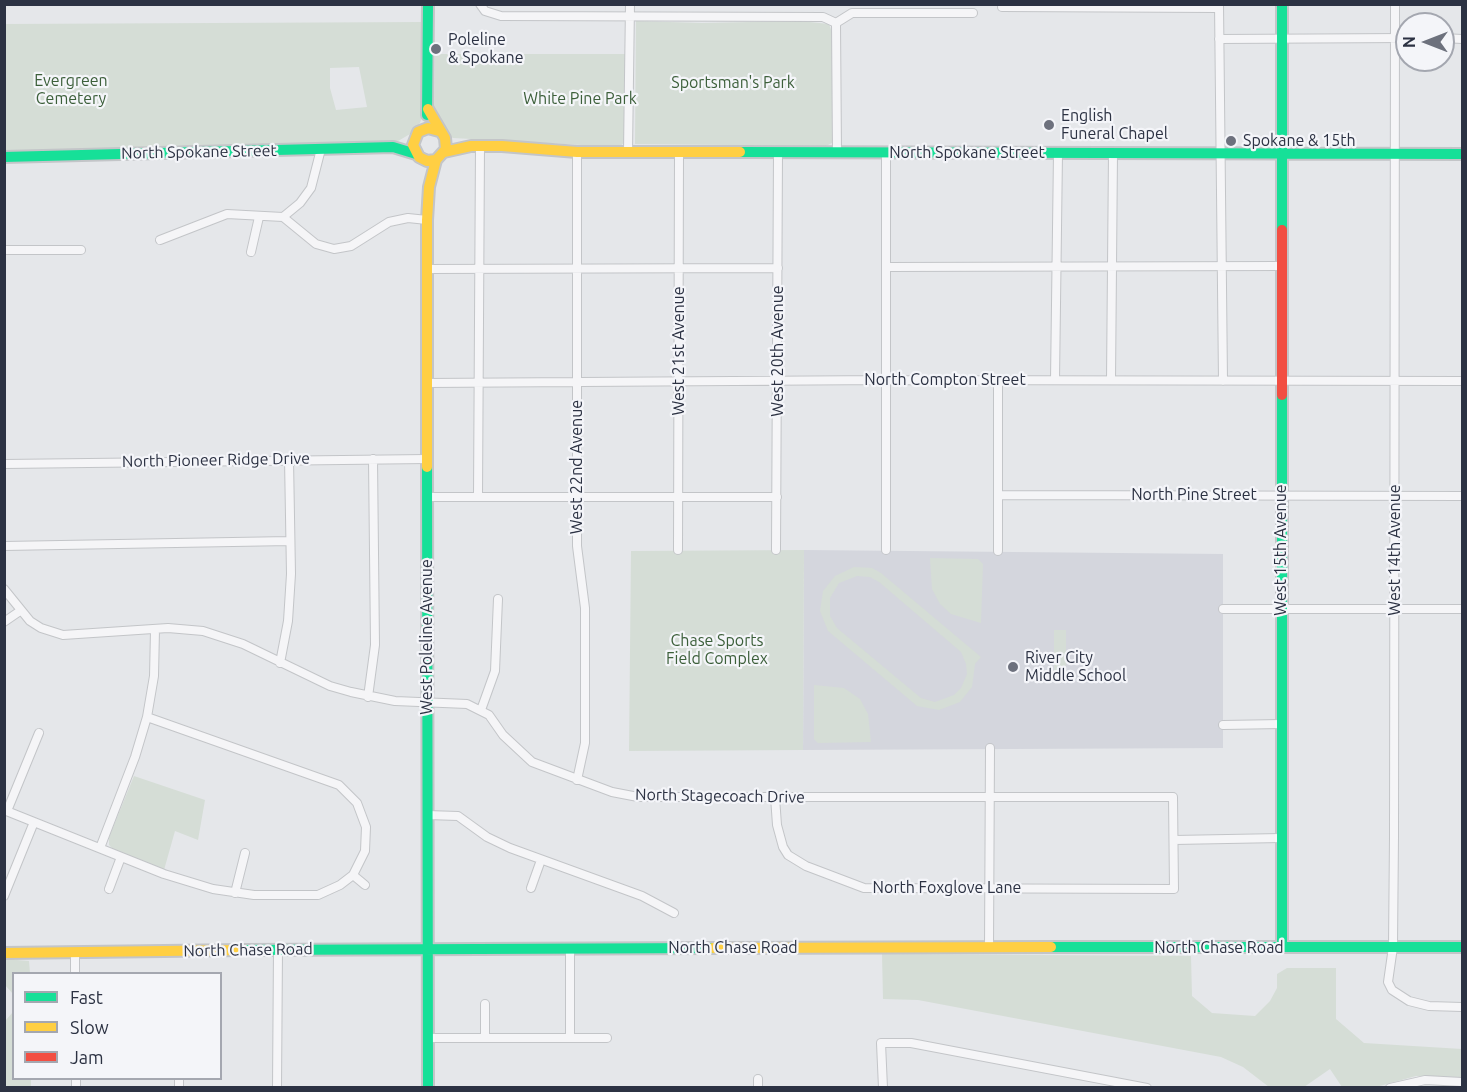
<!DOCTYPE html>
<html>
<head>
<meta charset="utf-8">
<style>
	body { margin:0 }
	#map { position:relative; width:1467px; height:1092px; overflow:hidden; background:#e5e7ea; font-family:Ubuntu,sans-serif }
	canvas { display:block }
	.frame { position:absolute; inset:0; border:6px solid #2c3243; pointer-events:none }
	.legend { position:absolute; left:12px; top:972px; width:210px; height:108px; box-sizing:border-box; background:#f4f5f9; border:2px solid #a4a7b0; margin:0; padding:8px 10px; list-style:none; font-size:18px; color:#2c3243 }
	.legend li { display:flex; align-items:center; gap:12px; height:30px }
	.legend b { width:30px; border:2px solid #a4a7b0 }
	.north { position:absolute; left:1395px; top:12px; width:60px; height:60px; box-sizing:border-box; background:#f4f5f9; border:2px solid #a4a7b0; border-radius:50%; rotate:270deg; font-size:16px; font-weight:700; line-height:24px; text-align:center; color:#2c3243 }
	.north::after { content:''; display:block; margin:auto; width:21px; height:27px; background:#6d717d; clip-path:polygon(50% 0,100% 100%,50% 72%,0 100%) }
</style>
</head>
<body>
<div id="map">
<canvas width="1467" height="1092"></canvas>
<div class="frame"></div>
<ul class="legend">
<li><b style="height:8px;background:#16e098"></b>Fast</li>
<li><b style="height:8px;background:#ffcf43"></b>Slow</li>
<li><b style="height:8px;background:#f24e42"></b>Jam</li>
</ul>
<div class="north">N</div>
</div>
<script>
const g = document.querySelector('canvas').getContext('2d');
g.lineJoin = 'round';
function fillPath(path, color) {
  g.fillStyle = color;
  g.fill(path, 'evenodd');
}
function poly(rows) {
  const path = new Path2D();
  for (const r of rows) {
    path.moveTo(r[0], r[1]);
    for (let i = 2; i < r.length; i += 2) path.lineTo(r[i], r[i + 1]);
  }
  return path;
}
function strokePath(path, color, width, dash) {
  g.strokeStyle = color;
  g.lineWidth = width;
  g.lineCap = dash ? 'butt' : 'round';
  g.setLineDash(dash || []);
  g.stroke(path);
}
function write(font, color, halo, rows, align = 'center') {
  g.font = font + ' Ubuntu,sans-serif';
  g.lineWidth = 4.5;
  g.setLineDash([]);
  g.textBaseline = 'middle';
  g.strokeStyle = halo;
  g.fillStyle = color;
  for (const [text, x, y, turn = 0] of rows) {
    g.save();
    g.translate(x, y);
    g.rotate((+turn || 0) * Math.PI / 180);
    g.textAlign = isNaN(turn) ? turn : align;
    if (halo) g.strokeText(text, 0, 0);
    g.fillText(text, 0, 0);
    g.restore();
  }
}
fillPath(poly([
	[804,550,1223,554,1223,748,803,750]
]), '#d4d6dd');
fillPath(poly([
	[636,21,702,23,800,21,829,24,833,35,832,143,826,146,635,144],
	[422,22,421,120,417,130,398,141,5,157,5,24],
	[359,67,367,107,336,110,330,88,330,68],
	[435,54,626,54,624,143,620,146,582,145,453,138,446,134,434,114],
	[804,550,803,750,629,751,631,551],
	[930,558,978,559,983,564,981,623,951,614,940,604,932,589],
	[854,567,872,568,881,573,981,657,975,664,972,687,960,702,939,710,917,706,828,631,820,611,823,591,835,576],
	[857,576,870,577,879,582,961,652,966,664,967,674,961,688,954,695,935,702,921,698,837,628,830,616,830,598,839,583],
	[1054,630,1066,630,1066,673,1054,673],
	[814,685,844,688,860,699,868,714,871,742,818,743,814,739],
	[134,776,205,800,198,840,175,831,164,870,114,850,109,845,109,837],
	[882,954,1191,956,1192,996,1212,1013,1255,1016,1270,1001,1277,988,1277,974,1287,968,1336,968,1336,1019,1364,1043,1462,1049,1462,1077,1416,1076,1376,1087,1342,1087,1330,1069,1304,1087,1269,1087,1243,1067,1221,1057,918,1000,883,999],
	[4,959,29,961,30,973,14,974,13,994,5,985],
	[13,1012,14,1078,31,1079,31,1087,5,1087,5,1021]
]), '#d5ddd6');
const street = poly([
	[480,4,485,11,501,16,823,17,836,23],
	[1219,4,1223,381],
	[1395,4,1394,836,1393,947,1388,982,1392,990,1409,1001,1429,1006,1462,1007],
	[1002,7,1219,8],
	[836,23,852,13,973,13],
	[836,23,837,153],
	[1443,38,1462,39],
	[1219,39,1407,38],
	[577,152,577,546,585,608,585,743,577,780],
	[628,152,630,4],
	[886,153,886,550],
	[283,217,316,244,334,249,351,246,389,222,408,218,427,220],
	[160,240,227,214,283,217,300,203,311,188,321,149],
	[4,250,81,250],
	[251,252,259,217],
	[887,267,1281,266],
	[427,269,778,268],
	[1055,380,1058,153],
	[1111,380,1113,153],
	[427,383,887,380,1462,381],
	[4,464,427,459],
	[998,495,1462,496],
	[478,496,480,146],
	[427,497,777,497],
	[4,546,290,541],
	[678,550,679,153],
	[776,550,778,152],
	[998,551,998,380],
	[4,589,30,621,41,628,63,635,168,628,203,631,243,644,330,686,351,692,395,701,467,704,489,715,503,735,532,762,612,792,638,797,1173,797,1174,889,864,888,806,866,788,855,783,847,777,825,775,797],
	[1223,609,1462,609],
	[4,622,20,611],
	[280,663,288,621,291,574,289,459],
	[368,697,375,645,373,459],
	[481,710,495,671,498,599],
	[1223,725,1281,724],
	[4,810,164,874,213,889,254,895,318,895,340,885,353,875,365,851,366,827,357,803,339,785,147,717],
	[7,811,39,733],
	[427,815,458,816,487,837,510,848,642,896,674,913],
	[1174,840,1281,838],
	[100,848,135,757,147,717,154,676,155,630],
	[353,875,365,885],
	[531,888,541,860],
	[109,889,121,857],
	[235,893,245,853],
	[4,896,34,822],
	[989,948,990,748],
	[75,952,75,974],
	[485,1037,485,1004],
	[570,1037,570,948],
	[428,1038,607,1038],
	[76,1078,76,1088],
	[179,1078,179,1088],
	[277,1088,278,949],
	[758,1088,758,1079],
	[883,1088,881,1043,911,1043,1147,1088],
	[1390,1088,1425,1080,1462,1082]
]);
const fast = poly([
	[1282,4,1282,230],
	[427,115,428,4],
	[740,152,1462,154],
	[4,157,393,147,416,154],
	[1282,395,1282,947],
	[427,467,428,1088],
	[1051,947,1462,947],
	[244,950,713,948]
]);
const slow = poly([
	[428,109,445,138,446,149,436,160,427,161,419,157,413,145,418,132,428,128,439,131],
	[444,152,471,146,502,146,577,152,740,152],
	[427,467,427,220,429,187,436,160],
	[713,948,1051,947],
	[4,953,244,950]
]);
const jam = poly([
	[1282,230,1282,395]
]);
strokePath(street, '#c3c5c8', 10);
strokePath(fast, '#c3c5c8', 14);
strokePath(slow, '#c3c5c8', 14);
strokePath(jam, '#c3c5c8', 14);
strokePath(street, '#f5f5f7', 8);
strokePath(fast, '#16e098', 10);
strokePath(slow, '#ffcf43', 10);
strokePath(jam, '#f24e42', 10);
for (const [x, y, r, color] of [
	[436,49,6,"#6d717d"],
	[1049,125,6,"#6d717d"],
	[1231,141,6,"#6d717d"],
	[1013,667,6,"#6d717d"]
]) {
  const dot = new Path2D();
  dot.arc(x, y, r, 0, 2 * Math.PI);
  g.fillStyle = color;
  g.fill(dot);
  strokePath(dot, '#f4f5f9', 2);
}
write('16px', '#2c3243', '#f4f5f9', [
	["Poleline",448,40],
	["& Spokane",448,58],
	["English",1061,116],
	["Funeral Chapel",1061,134],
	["Spokane & 15th",1243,141],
	["River City",1025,658],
	["Middle School",1025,676]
], 'left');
write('16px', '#3c5f3a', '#f4f5f9', [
	["Evergreen",71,81],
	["Cemetery",71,99],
	["Sportsman's Park",733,83],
	["White Pine Park",580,99],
	["Chase Sports",717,641],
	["Field Complex",717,659]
]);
write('16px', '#2c3243', '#f4f5f9', [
	["North Spokane Street",199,152,-1],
	["North Spokane Street",967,153],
	["West 21st Avenue",679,351,-90],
	["West 20th Avenue",778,351,-90],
	["North Compton Street",945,380],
	["North Pioneer Ridge Drive",216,460,-1],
	["West 22nd Avenue",577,467,-90],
	["North Pine Street",1194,495],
	["West 15th Avenue",1281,550,-90],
	["West 14th Avenue",1395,550,-90],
	["West Poleline Avenue",427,637,-90],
	["North Stagecoach Drive",720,796,1],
	["North Foxglove Lane",947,888],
	["North Chase Road",733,948],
	["North Chase Road",1219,948],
	["North Chase Road",248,950,-1]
]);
</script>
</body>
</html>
